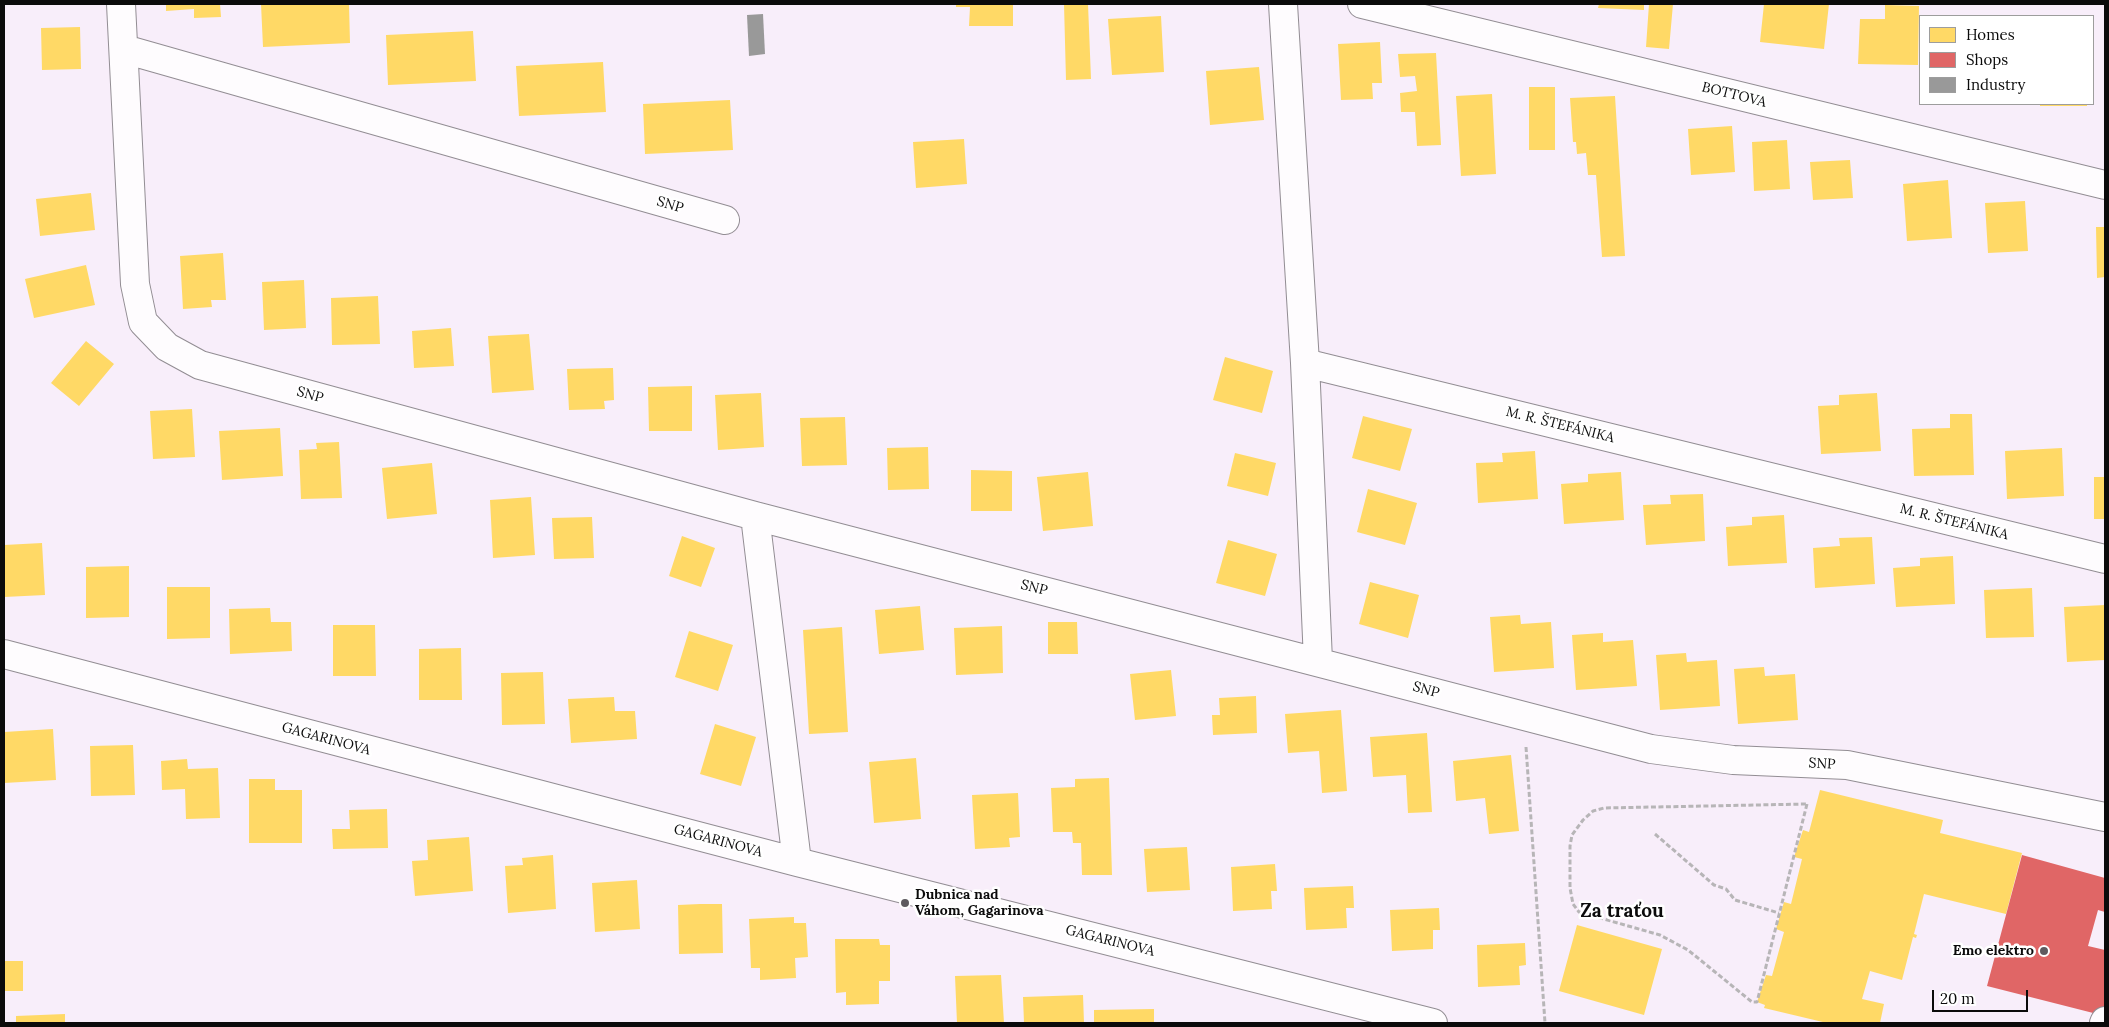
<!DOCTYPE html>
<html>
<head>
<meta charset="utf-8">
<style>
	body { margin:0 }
	#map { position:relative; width:2109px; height:1027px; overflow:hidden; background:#f8eefa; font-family:Lora,serif }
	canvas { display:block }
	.frame { position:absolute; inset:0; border:5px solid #0b0b0b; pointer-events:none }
	.legend { position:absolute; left:1919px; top:15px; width:175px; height:90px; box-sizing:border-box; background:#fff; border:1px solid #9d9d9d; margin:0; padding:6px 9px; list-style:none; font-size:15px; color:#0b0b0b }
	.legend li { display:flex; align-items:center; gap:10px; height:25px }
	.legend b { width:25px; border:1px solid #9d9d9d }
	.scale { position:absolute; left:1932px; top:990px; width:96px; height:22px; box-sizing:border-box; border:2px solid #0b0b0b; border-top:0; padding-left:6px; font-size:15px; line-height:18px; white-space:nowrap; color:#0b0b0b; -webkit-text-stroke:4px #fff; paint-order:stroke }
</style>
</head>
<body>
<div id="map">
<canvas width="2109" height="1027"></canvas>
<div class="frame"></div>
<ul class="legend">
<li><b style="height:14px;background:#ffd966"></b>Homes</li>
<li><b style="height:14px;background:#e06666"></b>Shops</li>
<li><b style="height:14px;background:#999"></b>Industry</li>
</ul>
<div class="scale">20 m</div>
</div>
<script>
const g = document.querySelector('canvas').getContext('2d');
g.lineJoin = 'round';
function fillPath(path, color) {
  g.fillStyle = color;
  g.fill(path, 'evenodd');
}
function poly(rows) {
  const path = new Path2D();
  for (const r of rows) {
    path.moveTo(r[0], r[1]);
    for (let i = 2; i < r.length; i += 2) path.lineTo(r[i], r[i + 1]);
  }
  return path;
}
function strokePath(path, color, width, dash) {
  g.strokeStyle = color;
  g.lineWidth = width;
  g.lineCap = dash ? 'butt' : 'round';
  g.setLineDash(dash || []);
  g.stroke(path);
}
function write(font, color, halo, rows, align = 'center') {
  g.font = font + ' Lora,serif';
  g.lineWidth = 5;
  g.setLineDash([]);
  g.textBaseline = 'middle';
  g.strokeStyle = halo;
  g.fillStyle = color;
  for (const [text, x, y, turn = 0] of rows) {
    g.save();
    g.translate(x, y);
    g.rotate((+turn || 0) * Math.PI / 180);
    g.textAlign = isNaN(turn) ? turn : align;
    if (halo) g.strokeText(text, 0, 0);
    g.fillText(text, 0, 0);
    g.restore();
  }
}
fillPath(poly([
	[166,4,220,4,221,17,194,18,194,9,166,11],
	[261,4,349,4,350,43,263,47],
	[956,4,1013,4,1013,26,969,26,970,7,956,7],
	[1064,4,1088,4,1091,79,1066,80],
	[1599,4,1644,4,1644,10,1598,8],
	[1649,4,1673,4,1669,49,1646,47],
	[1764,4,1829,4,1824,49,1760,42],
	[1885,5,1919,6,1918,65,1858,64,1860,19,1885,19],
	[1161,16,1164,72,1112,75,1108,19],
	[80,27,81,69,42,70,41,28],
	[473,31,476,81,388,85,386,35],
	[1380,42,1382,83,1372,83,1373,99,1341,100,1338,44],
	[1436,53,1441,145,1417,146,1415,112,1401,112,1400,93,1417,91,1415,76,1400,77,1398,54],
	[603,62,606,112,519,116,516,66],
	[1259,67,1264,120,1210,125,1206,71],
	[1529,87,1555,87,1555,150,1529,150],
	[1492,94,1496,174,1461,176,1456,96],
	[1615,96,1625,256,1602,257,1596,175,1588,175,1586,153,1577,154,1576,142,1573,142,1570,98],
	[730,100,733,150,645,154,643,104],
	[2040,104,2087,104,2087,106,2040,106],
	[1732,126,1735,172,1691,175,1688,129],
	[964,139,967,184,916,188,913,142],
	[1787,140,1790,189,1754,191,1752,142],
	[1850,160,1853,198,1813,200,1810,162],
	[1948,180,1952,238,1907,241,1903,184],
	[91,193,95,230,40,236,36,199],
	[2025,201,2028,251,1988,253,1985,203],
	[2096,227,2105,227,2105,277,2097,278],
	[223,253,226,300,211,300,212,307,183,309,180,256],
	[86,265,95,305,34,318,25,279],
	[304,280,306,328,264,330,262,282],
	[378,296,380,344,332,345,331,298],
	[451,328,454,366,414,368,412,331],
	[529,334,534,390,492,393,488,336],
	[86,341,114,364,79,406,51,383],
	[1225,357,1273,371,1262,413,1213,400],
	[613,368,614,400,604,401,605,409,569,410,567,369],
	[692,386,692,431,649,431,648,387],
	[761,393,764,447,718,450,715,395],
	[1877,393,1881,451,1821,454,1818,406,1839,405,1839,395],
	[192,409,195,457,153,459,150,411],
	[1950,414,1972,414,1974,475,1914,476,1912,429,1950,428],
	[1363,416,1412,429,1400,471,1352,458],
	[845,417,847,465,802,466,800,418],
	[280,428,283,476,222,480,219,431],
	[339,442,342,498,301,499,299,450,317,449,316,443],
	[928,447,929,489,888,490,887,448],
	[2062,448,2064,496,2007,499,2005,451],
	[1535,451,1538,499,1478,503,1476,463,1503,462,1502,453],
	[1235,453,1276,463,1268,496,1227,486],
	[432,463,437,514,387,519,382,468],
	[971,470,1012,471,1012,511,971,511],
	[1088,472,1093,526,1043,531,1037,477],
	[1621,472,1624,520,1564,524,1561,484,1588,482,1588,474],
	[2094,477,2105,477,2105,519,2094,519],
	[1368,489,1417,503,1405,545,1357,532],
	[1703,494,1705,541,1646,545,1643,505,1671,504,1670,495],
	[531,497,535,555,493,558,490,500],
	[1784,515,1787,563,1728,566,1726,527,1752,525,1752,517],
	[592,517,594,558,554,559,552,518],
	[682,536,715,548,701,587,669,576],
	[1872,537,1875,584,1815,588,1813,548,1840,546,1839,538],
	[1228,540,1277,554,1265,596,1216,583],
	[42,543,45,595,4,597,4,545],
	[1953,556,1955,604,1896,607,1893,568,1920,566,1920,558],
	[129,566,129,617,86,618,86,567],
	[1370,582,1419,595,1408,638,1359,624],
	[167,587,210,587,210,638,167,639],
	[2032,588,2034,637,1986,638,1984,590],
	[2105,605,2105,660,2067,662,2064,607],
	[920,606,924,650,879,654,875,610],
	[270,608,271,622,291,622,292,651,230,654,229,609],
	[1520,615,1521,624,1551,622,1554,668,1494,672,1490,617],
	[1048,622,1077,622,1078,654,1048,654],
	[333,625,375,625,376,676,333,676],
	[1002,626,1003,673,956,675,954,628],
	[842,627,848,732,809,734,803,630],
	[689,631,733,645,718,691,675,677],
	[1603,633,1603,642,1633,640,1637,686,1576,690,1572,635],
	[461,648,462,700,419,700,419,649],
	[1686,653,1687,662,1717,660,1720,706,1660,710,1656,655],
	[1764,667,1765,676,1795,674,1798,720,1738,724,1734,669],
	[1171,670,1176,716,1135,720,1130,674],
	[543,672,545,724,502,725,501,673],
	[1256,696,1257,733,1213,735,1212,715,1220,715,1219,698],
	[614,697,615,711,635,711,637,739,571,743,568,699],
	[1341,710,1347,791,1322,793,1319,751,1288,753,1285,714],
	[715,724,756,737,741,786,700,774],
	[53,729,56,780,4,783,4,732],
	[1427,733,1432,812,1408,813,1406,775,1373,777,1370,737],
	[133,745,135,795,91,796,90,746],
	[1511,755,1519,831,1489,834,1485,798,1456,801,1453,761],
	[916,758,921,819,874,823,869,762],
	[187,759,188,769,218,768,220,818,186,819,185,789,162,790,161,761],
	[1109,778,1112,875,1082,875,1081,843,1073,843,1072,832,1053,832,1051,788,1075,787,1075,779],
	[249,779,275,779,275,790,302,790,302,843,249,843],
	[1820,790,1943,820,1940,833,2022,853,2006,914,1924,894,1914,934,1917,935,1916,938,1913,937,1902,980,1870,971,1862,999,1884,1004,1880,1023,1827,1023,1764,1008,1765,1005,1757,1002,1766,975,1772,976,1784,932,1776,929,1784,902,1791,904,1802,859,1794,857,1803,830,1809,832],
	[1018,793,1020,837,1009,838,1010,847,975,849,972,795],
	[387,809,388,848,333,849,332,829,350,829,349,810],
	[469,837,473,891,415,896,412,861,428,860,427,840],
	[1187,847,1190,890,1147,892,1144,849],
	[553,855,556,909,508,913,505,866,523,865,522,858],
	[1275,864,1277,891,1271,891,1272,909,1233,911,1231,867],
	[637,880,640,929,595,932,592,883],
	[1353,886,1354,908,1346,908,1347,928,1306,930,1304,888],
	[700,904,722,904,723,953,679,954,678,905],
	[1439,908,1440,930,1433,930,1433,949,1392,951,1390,910],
	[794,917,794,923,806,923,808,957,795,958,796,978,760,980,760,968,751,968,749,919],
	[1577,925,1662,949,1644,1015,1559,991],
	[835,939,879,939,880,945,890,945,890,981,879,981,879,1004,846,1005,846,992,836,993],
	[1525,943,1526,965,1519,966,1520,985,1478,987,1477,945],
	[4,961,23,961,23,991,4,991],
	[1001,975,1004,1023,957,1023,955,976],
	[1083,995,1084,1023,1024,1023,1023,997],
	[1154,1009,1154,1023,1094,1023,1094,1010],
	[65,1014,65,1023,16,1023,16,1016]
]), '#ffd966');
fillPath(poly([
	[2022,855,2105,878,2105,912,2098,910,2088,946,2105,950,2105,1016,1987,986]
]), '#e06666');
fillPath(poly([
	[763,14,765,54,749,56,747,15]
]), '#999');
const minor = poly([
	[121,4,135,284,143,322,167,347,200,365,755,516,1651,749,1733,760,1847,765,2105,817],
	[1283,4,1305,363],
	[1362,4,2105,185],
	[124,49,725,220],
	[755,516,797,862],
	[4,654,797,862,1433,1023],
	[1318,661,1305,363,2105,559],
	[2104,1023,2105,1021]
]);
strokePath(minor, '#928d93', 30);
strokePath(poly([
	[1526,747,1545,1023],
	[1807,804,1757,1002,1752,1002,1688,950,1660,935,1579,912,1573,904,1570,888,1570,846,1572,835,1583,820,1593,811,1604,808,1807,804],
	[1655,834,1714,885,1726,889,1735,900,1779,913]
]), '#b7b5b7', 3, [5, 2.5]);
strokePath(minor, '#fefcfe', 28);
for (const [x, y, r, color] of [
	[905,903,5,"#5e5a5f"],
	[2044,951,5,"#5e5a5f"]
]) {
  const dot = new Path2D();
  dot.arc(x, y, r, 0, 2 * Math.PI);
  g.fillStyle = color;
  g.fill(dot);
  strokePath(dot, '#fff', 2);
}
write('14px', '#0b0b0b', '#fff', [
	["BOTTOVA",1734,95,14],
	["SNP",670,205,16],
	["SNP",310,395,15],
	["M. R. ŠTEFÁNIKA",1560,425,14],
	["M. R. ŠTEFÁNIKA",1954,522,14],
	["SNP",1034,588,14],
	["SNP",1426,690,15],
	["GAGARINOVA",326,739,15],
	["SNP",1822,764,3],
	["GAGARINOVA",718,841,15],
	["GAGARINOVA",1110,941,14]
]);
write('bold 14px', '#0b0b0b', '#fff', [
	["Dubnica nad",915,895],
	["Váhom, Gagarinova",915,911],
	["Emo elektro",2034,951,"right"]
], 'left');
write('bold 19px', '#0b0b0b', '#fff', [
	["Za traťou",1622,912]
]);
</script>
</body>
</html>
